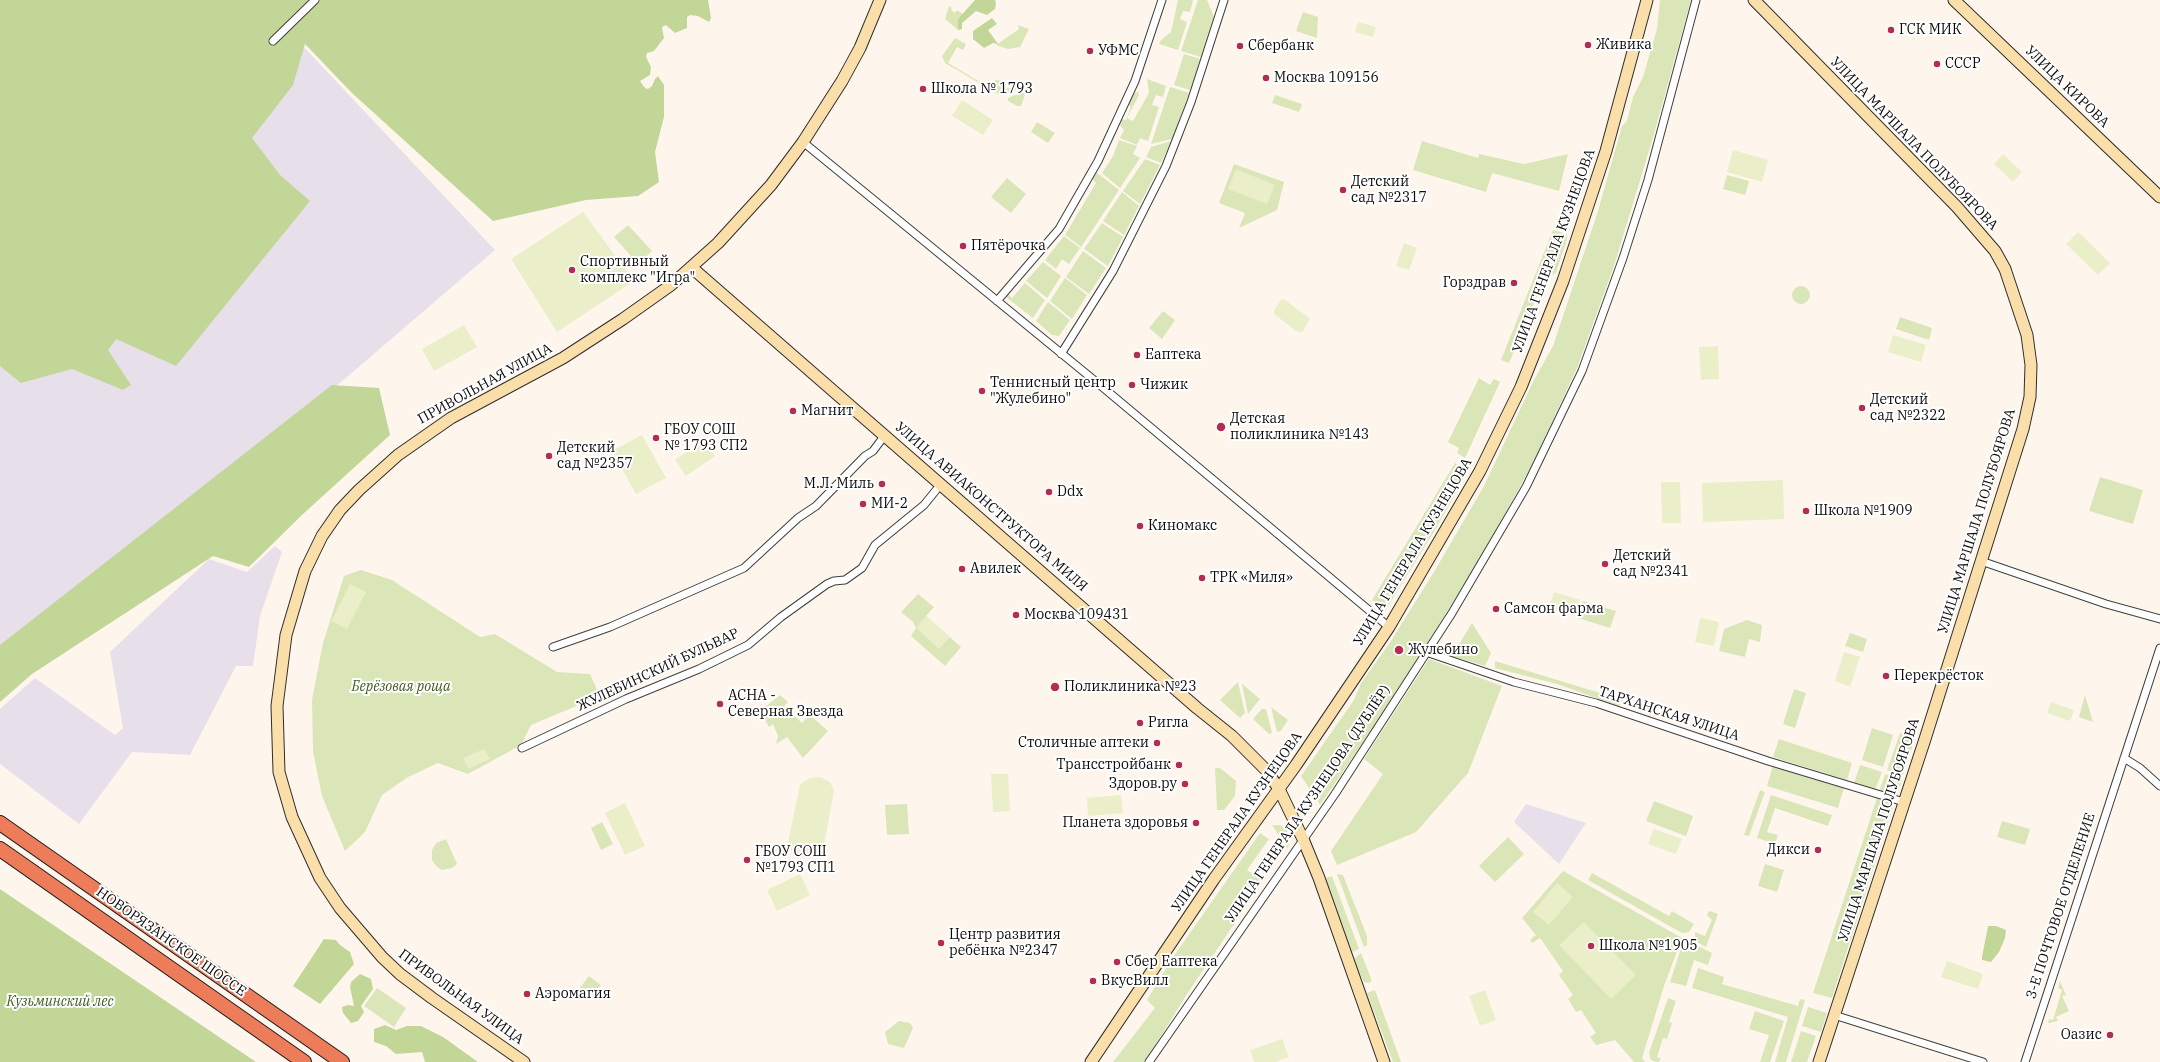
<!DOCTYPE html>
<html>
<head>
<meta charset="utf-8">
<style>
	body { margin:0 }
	canvas { display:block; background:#fef6ec }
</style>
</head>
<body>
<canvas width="2160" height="1062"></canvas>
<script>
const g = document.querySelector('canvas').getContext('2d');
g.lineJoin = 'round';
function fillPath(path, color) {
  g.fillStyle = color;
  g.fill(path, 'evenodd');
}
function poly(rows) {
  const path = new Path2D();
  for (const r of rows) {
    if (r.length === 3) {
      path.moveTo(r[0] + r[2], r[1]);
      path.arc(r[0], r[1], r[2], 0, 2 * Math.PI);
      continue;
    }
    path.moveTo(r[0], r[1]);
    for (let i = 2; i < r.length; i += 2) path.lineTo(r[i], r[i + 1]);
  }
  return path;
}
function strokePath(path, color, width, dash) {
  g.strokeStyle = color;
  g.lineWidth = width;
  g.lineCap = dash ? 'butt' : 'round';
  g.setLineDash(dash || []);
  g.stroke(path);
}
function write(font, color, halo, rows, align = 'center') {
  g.font = font + ' "IBM Plex Serif",serif';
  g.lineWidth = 4;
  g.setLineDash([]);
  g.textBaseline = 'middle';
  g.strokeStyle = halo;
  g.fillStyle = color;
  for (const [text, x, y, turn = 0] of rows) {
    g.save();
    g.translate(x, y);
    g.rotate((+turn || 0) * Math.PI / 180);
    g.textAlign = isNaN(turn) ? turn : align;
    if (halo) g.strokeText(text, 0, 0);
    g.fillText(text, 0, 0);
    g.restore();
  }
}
fillPath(poly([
	[0,25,301,44,495,250,347,377,70,601,0,654],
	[275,546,282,552,260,616,253,666,236,666,190,755,132,752,79,824,0,764,0,709,35,678,115,735,123,728,110,652,209,559,247,572],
	[1526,804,1586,823,1559,864,1514,822]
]), '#e7e0ea');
fillPath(poly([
	[1178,0,1193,0,1190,12,1183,11,1180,19,1187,22,1178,50,1159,44,1161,40,1171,32],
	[1198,0,1207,0,1214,17,1201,57,1181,51],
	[1660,0,1691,0,1654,134,1614,266,1577,368,1531,467,1474,569,1377,722,1320,805,1301,776,1354,700,1361,683,1389,644,1434,572,1484,486,1534,380,1553,346,1598,211,1622,126,1627,121,1633,97,1643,77,1657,29],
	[949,6,952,8,951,10,955,13,957,10,963,14,958,19,958,30,945,19],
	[1303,12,1318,17,1317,38,1296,31],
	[1018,25,1029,29,1020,47,1008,49,996,45,1019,29],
	[955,38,966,44,963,50,957,47,948,63,990,88,996,80,1003,81,1005,89,1030,83,1029,86,1000,95,945,63,942,56],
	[1184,54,1200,59,1190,90,1174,85],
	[1147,79,1166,86,1163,97,1156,95,1152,105,1159,107,1148,141,1140,138,1137,145,1120,138,1124,130,1120,125,1122,119,1126,120,1131,107,1128,103,1131,94,1138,92,1139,95,1127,118,1133,121,1149,93],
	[1170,87,1189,93,1172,139,1151,144],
	[1022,92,1025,95,1021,106,1017,106,1008,101,1008,98],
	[1275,95,1302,104,1299,112,1272,103],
	[1037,122,1055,133,1048,143,1031,132],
	[1119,140,1137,146,1133,154,1140,158,1120,188,1102,173,1113,156],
	[1171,141,1161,163,1146,157,1151,147],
	[1422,141,1478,158,1479,154,1524,164,1568,154,1559,191,1492,173,1486,192,1413,170],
	[1145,159,1160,165,1140,204,1123,191],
	[1234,164,1284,182,1277,210,1239,228,1245,213,1219,203],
	[1096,172,1119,190,1081,247,1065,235,1096,183,1092,179],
	[1727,175,1749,181,1745,195,1723,189],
	[1007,178,1026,194,1011,213,991,197],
	[1122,192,1139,206,1124,235,1103,221],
	[1102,223,1123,237,1108,266,1084,249],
	[628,225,652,251,638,264,614,237],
	[1553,230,1567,234,1567,239,1556,273,1545,277,1509,363,1501,360],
	[1064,236,1080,248,1069,264,1062,259,1056,269,1045,260],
	[1083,251,1106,268,1089,294,1066,277],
	[1043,262,1061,276,1047,298,1026,281],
	[1065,278,1087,295,1072,319,1050,301],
	[1025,283,1045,300,1033,318,1006,297,1008,294,1012,298],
	[1801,295,9],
	[1048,302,1070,320,1059,336,1052,335,1036,321],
	[1163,311,1175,320,1162,339,1149,328],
	[1900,317,1932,328,1929,340,1896,329],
	[1479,378,1490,385,1494,379,1500,382,1465,458,1457,453,1459,448,1448,442],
	[1455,463,1468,471,1435,530,1385,611,1372,600],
	[2100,477,2143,490,2133,524,2089,511],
	[361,570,392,580,480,637,495,634,557,672,590,674,600,696,531,725,521,745,468,774,438,763,408,777,382,795,365,832,345,851,322,796,313,752,312,700,323,643,344,576],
	[918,594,934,607,926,616,961,647,945,666,911,636,916,628,913,622,901,612],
	[1583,601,1616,611,1610,628,1578,618],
	[1747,620,1762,625,1760,642,1749,639,1745,657,1719,651,1724,629],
	[1472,623,1491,653,1485,666,1452,656],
	[1850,633,1867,639,1863,652,1845,646],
	[1429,659,1502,686,1468,773,1416,832,1337,865,1331,851,1383,774,1364,759],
	[1495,661,1623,700,1619,706,1557,684,1495,668],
	[1238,682,1245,713,1240,718,1220,700],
	[1242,684,1260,699,1248,714],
	[1794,689,1806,693,1795,728,1783,724],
	[780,695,788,702,784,706,802,723,810,715,828,731,803,758,787,737,776,744,778,736,773,724,769,727,760,711],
	[2085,695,2093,722,2079,717],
	[1271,707,1288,720,1281,731,1277,732],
	[1262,709,1266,709,1272,733,1269,734,1253,719],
	[1872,728,1893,735,1883,767,1862,760],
	[1900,733,1915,738,1903,775,1887,770],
	[1779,739,1852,763,1847,780,1773,757],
	[1773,765,1844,788,1838,808,1767,786],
	[1860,765,1882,772,1875,790,1854,783],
	[1215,768,1220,768,1236,781,1235,796,1224,810,1217,810],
	[1885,774,1902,780,1896,797,1879,792],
	[1760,790,1765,792,1749,836,1744,835],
	[1771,795,1832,815,1828,826,1775,808,1767,832,1778,835,1775,844,1757,838],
	[1877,798,1894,804,1832,998,1813,993],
	[1654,801,1693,816,1686,836,1646,821],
	[907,804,909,834,887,835,885,805],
	[2002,821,2030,829,2025,845,1997,837],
	[602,822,613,844,601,850,591,828],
	[1272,825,1280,825,1287,830,1290,839,1288,849],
	[1260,833,1269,839,1247,870,1263,881,1187,994,1145,1062,1113,1062,1155,1008,1147,1000,1171,960],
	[1508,837,1524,854,1495,882,1479,866],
	[446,839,457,864,452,868,442,870,437,867,432,860,432,850,436,843],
	[1765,864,1784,870,1777,892,1758,886],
	[1563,871,1682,938,1664,986,1642,1058,1645,1062,1634,1062,1615,1040,1596,1045,1590,1037,1596,1033,1581,1010,1576,1012,1568,999,1573,995,1559,975,1563,971,1540,938,1532,943,1530,940,1536,935,1522,918],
	[1592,873,1669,916,1672,911,1694,924,1689,932,1682,933,1588,880],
	[1337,874,1343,875,1367,936,1367,945,1364,947],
	[1332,876,1359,949,1352,952,1326,878],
	[1709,911,1718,914,1706,947,1695,941,1695,932,1705,936,1712,920,1707,915],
	[1684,939,1712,953,1708,965,1694,960,1686,986,1670,982],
	[1361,953,1372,981,1369,983,1364,982,1356,966,1355,958],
	[1698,968,1724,977,1722,984,1798,1006,1800,999,1805,1000,1786,1062,1775,1062,1788,1017,1692,988],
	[589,976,601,985,591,998,579,989],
	[2060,981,2066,995,2062,996,2069,1011,2056,1017,2058,1021,2050,1023,2048,1023,2049,1019,2053,1020,2062,990,2058,988],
	[377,988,406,1008,394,1027,364,1006],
	[1375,990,1401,1062,1393,1062,1367,993],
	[1668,998,1676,1001,1669,1022,1672,1023,1667,1039,1663,1038,1657,1057,1661,1059,1659,1062,1657,1062,1651,1060,1649,1053],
	[1808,1007,1827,1013,1821,1032,1802,1026],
	[1755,1011,1784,1021,1770,1062,1760,1062,1769,1035,1749,1029],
	[899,1021,910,1023,913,1028,904,1048,888,1044,885,1032],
	[1801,1031,1816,1036,1807,1062,1791,1062]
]), '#dae6b7');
fillPath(poly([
	[0,0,708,0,711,18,709,22,698,16,690,15,687,17,687,28,675,33,666,25,662,27,664,38,654,51,647,53,646,57,651,67,650,75,640,81,645,88,648,89,652,86,655,79,658,76,664,85,664,117,655,152,659,182,638,196,586,200,493,221,352,93,305,44,293,85,252,138,280,175,310,201,176,366,116,339,108,350,131,385,123,390,72,369,21,383,0,366],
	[975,0,995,0,996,4,995,9,987,15,976,11,962,23,962,29,958,30,958,19],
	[992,18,997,24,988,30,998,44,993,43,984,48,973,39,973,31],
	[332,385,379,388,390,435,303,514,249,567,213,556,32,674,0,702,0,645],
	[0,889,256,1062,0,1062],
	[1988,926,1996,926,2006,930,2005,938,1999,952,1991,962,1982,960,1982,957],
	[324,939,336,940,340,945,350,952,354,964,320,1004,293,986],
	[360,974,371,979,373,989,361,1006,364,1012,358,1021,351,1023,343,1013,342,1007,348,1005,354,1006,350,987,351,982],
	[385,1025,396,1030,407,1026,421,1026,443,1037,478,1062,425,1062,422,1052,396,1054,386,1046,374,1042,374,1029]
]), '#c2d698');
fillPath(poly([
	[1358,22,1376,27,1373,37,1355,32],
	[962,100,993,120,983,135,952,116],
	[1733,150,1768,160,1762,182,1727,172],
	[2003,154,2022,172,2013,182,1994,164],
	[1236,169,1275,185,1267,204,1228,189],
	[583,212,634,281,557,332,511,259],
	[2078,232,2110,263,2098,275,2066,244],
	[1404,243,1417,248,1409,270,1396,266],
	[1284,299,1310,319,1302,332,1296,331,1274,314,1274,310,1281,300],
	[464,325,477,347,434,371,422,349],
	[1893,335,1926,345,1921,362,1888,352],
	[1718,346,1719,379,1701,380,1699,347],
	[642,435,666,478,636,494,612,451],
	[703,440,715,456,686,476,675,460],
	[1783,480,1784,519,1703,522,1702,483],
	[1661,482,1680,482,1681,523,1662,523],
	[350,584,366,592,347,629,331,621],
	[1554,592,1580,600,1575,616,1549,607],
	[926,616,950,637,939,649,916,628],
	[1700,618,1719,622,1714,646,1695,642],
	[1844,652,1860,657,1850,687,1835,681],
	[2051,702,2074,710,2070,721,2047,713],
	[484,749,490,759,468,769,463,758],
	[991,774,1008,774,1010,811,993,812],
	[820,777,830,782,834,791,823,850,816,856,803,857,792,851,788,842,800,785,809,778],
	[1121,795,1123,813,1088,816,1087,798],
	[625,803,645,846,625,855,605,813],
	[1654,829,1682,839,1676,854,1648,844],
	[800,874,810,895,777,911,767,890],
	[1557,883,1573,897,1549,925,1533,912],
	[1584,922,1636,975,1611,999,1559,945],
	[1947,961,1983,974,1978,989,1941,977],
	[1485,990,1496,1020,1480,1026,1469,996],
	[1282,1039,1289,1057,1275,1062,1254,1062,1250,1050]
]), '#eaeec9');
const street = poly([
	[273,41,315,0],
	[803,142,1100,385,1389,627],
	[997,301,1059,229,1098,161,1135,81,1162,0],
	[1061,354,1113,271,1166,166,1191,102,1224,0],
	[1981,561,2106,604,2160,619],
	[553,647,610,627,744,568,798,518,816,506,865,456,873,451,885,435],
	[1426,652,1514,682,1596,703,1768,761,1904,802],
	[522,748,626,699,699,669,748,645,781,617,827,584,834,581,845,580,862,568,875,545,924,505,941,484],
	[2124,758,2140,768,2160,786],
	[1834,1015,1983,1062],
	[1149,1062,1335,794,1452,613,1526,487,1582,371,1623,258,1648,180,1696,0],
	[2025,1062,2160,648]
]);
const secondary = poly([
	[1754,0,1957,207,1995,251,2005,269,2027,335,2031,365,2030,397,2023,429,1925,739,1819,1062],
	[1954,0,2160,197],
	[691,267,1197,708,1232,736,1266,770,1279,789,1303,839,1319,878,1384,1062],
	[524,1062,432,998,400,974,382,957,340,908,320,878,292,817,279,772,277,706,286,635,305,571,322,536,340,510,359,490,398,455,451,418,563,358,623,319,671,285,718,243,771,185,803,142,842,81,860,48,880,0],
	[1091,1062,1214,879,1296,765,1389,627,1480,471,1521,387,1563,281,1606,151,1647,0]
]);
const highway = poly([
	[0,823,342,1062],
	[0,849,304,1062]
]);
strokePath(street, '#3f3f3f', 9);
strokePath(secondary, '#2e2e2e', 13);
strokePath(highway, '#1d1d1d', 16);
strokePath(street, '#fff', 7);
strokePath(secondary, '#fbdfaa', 11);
strokePath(highway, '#ed7c5b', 14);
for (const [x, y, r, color] of [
	[1891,30,4,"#b42c52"],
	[1588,45,4,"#b42c52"],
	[1240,46,4,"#b42c52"],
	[1090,51,4,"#b42c52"],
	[1937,64,4,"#b42c52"],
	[1266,78,4,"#b42c52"],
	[923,89,4,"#b42c52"],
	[1343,190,4,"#b42c52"],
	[963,246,4,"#b42c52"],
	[572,270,4,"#b42c52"],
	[1514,283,4,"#b42c52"],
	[1137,355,4,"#b42c52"],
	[1132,385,4,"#b42c52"],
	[982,391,4,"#b42c52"],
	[1862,408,4,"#b42c52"],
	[793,411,4,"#b42c52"],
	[1221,427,5,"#b42c52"],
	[656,438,4,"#b42c52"],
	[549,456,4,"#b42c52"],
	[882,484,4,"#b42c52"],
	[1049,492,4,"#b42c52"],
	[863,504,4,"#b42c52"],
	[1806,511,4,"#b42c52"],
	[1140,526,4,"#b42c52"],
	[1605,564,4,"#b42c52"],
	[962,569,4,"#b42c52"],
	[1202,578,4,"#b42c52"],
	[1496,609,4,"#b42c52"],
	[1016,615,4,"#b42c52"],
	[1399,650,5,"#b42c52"],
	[1886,676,4,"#b42c52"],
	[1055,687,5,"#b42c52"],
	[720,704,4,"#b42c52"],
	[1140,723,4,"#b42c52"],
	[1157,743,4,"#b42c52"],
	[1179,765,4,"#b42c52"],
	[1185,784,4,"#b42c52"],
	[1196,823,4,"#b42c52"],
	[1818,850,4,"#b42c52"],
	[747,860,4,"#b42c52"],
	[941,943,4,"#b42c52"],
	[1591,946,4,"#b42c52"],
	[1117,962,4,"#b42c52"],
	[1093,981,4,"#b42c52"],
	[527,994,4,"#b42c52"],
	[2110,1035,4,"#b42c52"]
]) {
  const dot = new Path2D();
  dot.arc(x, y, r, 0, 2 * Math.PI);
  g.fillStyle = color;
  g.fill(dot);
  strokePath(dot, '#fff', 1.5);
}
write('14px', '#0c0c0c', '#fff', [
	["ГСК МИК",1899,30],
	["Живика",1596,45],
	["Сбербанк",1248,46],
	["УФМС",1098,51],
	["СССР",1945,64],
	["Москва 109156",1274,78],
	["Школа № 1793",931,89],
	["Детский",1351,182],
	["сад №2317",1351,198],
	["Пятёрочка",971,246],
	["Спортивный",580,262],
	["комплекс \"Игра\"",580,278],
	["Горздрав",1506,283,"right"],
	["Еаптека",1145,355],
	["Теннисный центр",990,383],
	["\"Жулебино\"",990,399],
	["Чижик",1140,385],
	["Детский",1870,400],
	["сад №2322",1870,416],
	["Магнит",801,411],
	["Детская",1230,419],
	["поликлиника №143",1230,435],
	["ГБОУ СОШ",664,430],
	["№ 1793 СП2",664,446],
	["Детский",557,448],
	["сад №2357",557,464],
	["М.Л. Миль",874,484,"right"],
	["Ddx",1057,492],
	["МИ-2",871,504],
	["Школа №1909",1814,511],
	["Киномакс",1148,526],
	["Детский",1613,556],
	["сад №2341",1613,572],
	["Авилек",970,569],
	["ТРК «Миля»",1210,578],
	["Самсон фарма",1504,609],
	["Москва 109431",1024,615],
	["Жулебино",1408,650],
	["Перекрёсток",1894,676],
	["Поликлиника №23",1064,687],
	["АСНА -",728,696],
	["Северная Звезда",728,712],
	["Ригла",1148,723],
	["Столичные аптеки",1149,743,"right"],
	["Трансстройбанк",1171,765,"right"],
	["Здоров.ру",1177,784,"right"],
	["Планета здоровья",1188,823,"right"],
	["Дикси",1810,850,"right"],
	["ГБОУ СОШ",755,852],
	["№1793 СП1",755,868],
	["Центр развития",949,935],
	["ребёнка №2347",949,951],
	["Школа №1905",1599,946],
	["Сбер Еаптека",1125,962],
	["ВкусВилл",1101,981],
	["Аэромагия",535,994],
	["Оазис",2102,1035,"right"]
], 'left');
write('14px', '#0c0c0c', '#fff', [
	["УЛИЦА КИРОВА",2067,87,44],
	["УЛИЦА МАРШАЛА ПОЛУБОЯРОВА",1914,144,46],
	["УЛИЦА ГЕНЕРАЛА КУЗНЕЦОВА",1554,251,-70],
	["ПРИВОЛЬНАЯ УЛИЦА",485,384,-29],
	["УЛИЦА АВИАКОНСТРУКТОРА МИЛЯ",991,507,41],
	["УЛИЦА МАРШАЛА ПОЛУБОЯРОВА",1977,521,-73],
	["УЛИЦА ГЕНЕРАЛА КУЗНЕЦОВА",1413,552,-59],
	["ЖУЛЕБИНСКИЙ БУЛЬВАР",658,670,-25],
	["ТАРХАНСКАЯ УЛИЦА",1669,714,18],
	["УЛИЦА ГЕНЕРАЛА КУЗНЕЦОВА (ДУБЛЁР)",1308,804,-56],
	["УЛИЦА ГЕНЕРАЛА КУЗНЕЦОВА",1237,822,-55],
	["УЛИЦА МАРШАЛА ПОЛУБОЯРОВА",1879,830,-72],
	["3-Е ПОЧТОВОЕ ОТДЕЛЕНИЕ",2061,906,-72],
	["НОВОРЯЗАНСКОЕ ШОССЕ",171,942,35],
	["ПРИВОЛЬНАЯ УЛИЦА",461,997,36]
]);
write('italic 14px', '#3c5f20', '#fff', [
	["Берёзовая роща",401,687],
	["Кузьминский лес",60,1002]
]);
</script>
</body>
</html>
